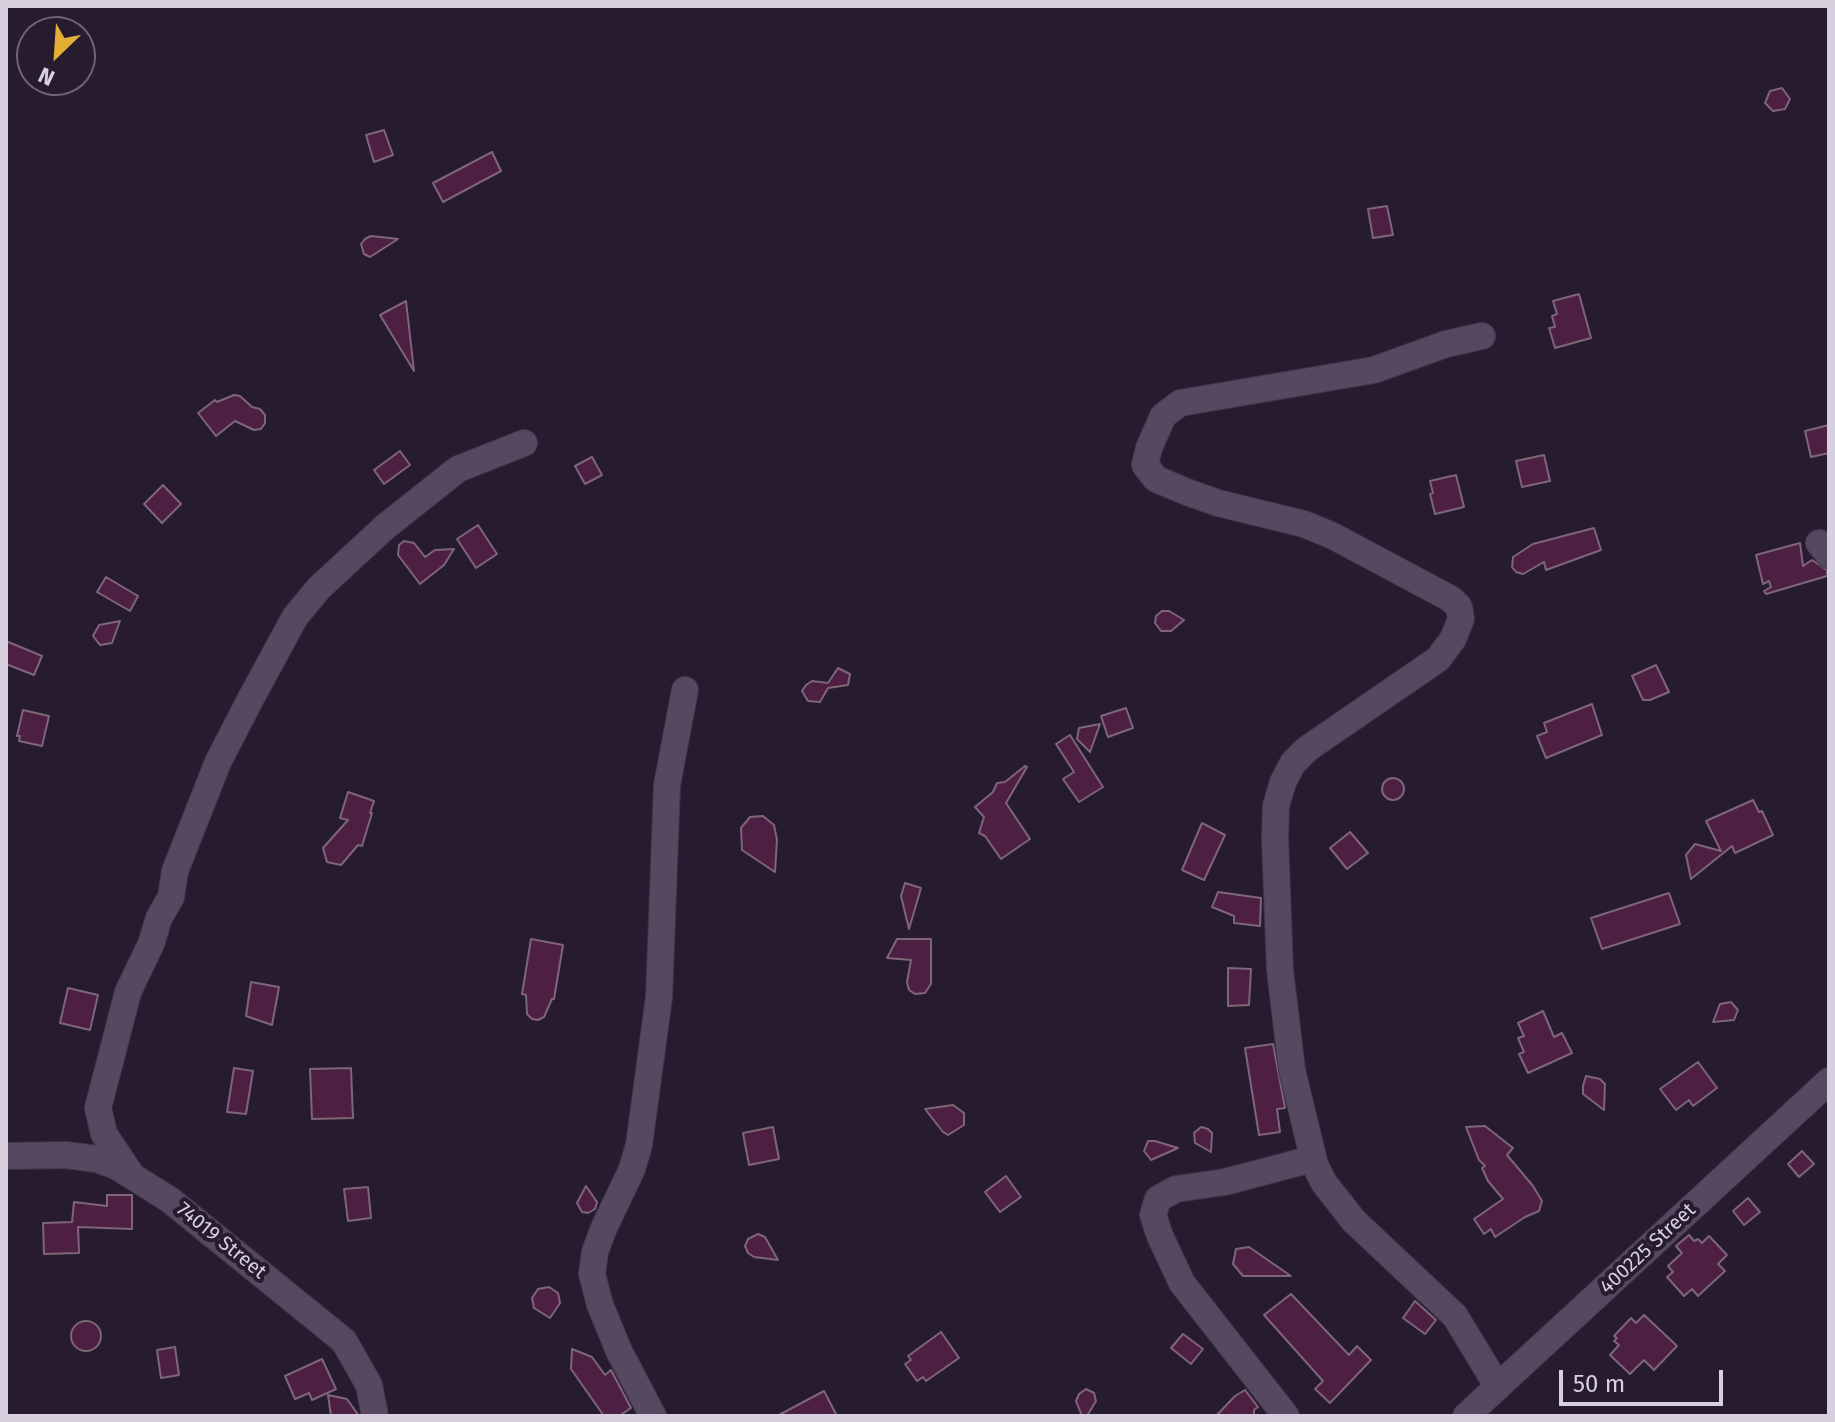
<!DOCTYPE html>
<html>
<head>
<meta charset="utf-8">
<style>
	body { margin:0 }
	#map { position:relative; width:1835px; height:1422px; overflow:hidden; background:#271b30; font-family:"Fira Sans",sans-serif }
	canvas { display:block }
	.frame { position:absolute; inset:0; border:8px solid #d8d0de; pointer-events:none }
	.north { position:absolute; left:16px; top:16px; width:80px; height:80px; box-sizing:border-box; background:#271b30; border:2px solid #6e6376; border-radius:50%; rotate:205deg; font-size:22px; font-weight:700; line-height:32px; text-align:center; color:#d8d0de }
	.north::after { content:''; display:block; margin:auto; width:28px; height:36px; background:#e3ae34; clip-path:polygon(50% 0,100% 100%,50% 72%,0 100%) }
	.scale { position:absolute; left:1559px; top:1370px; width:164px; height:36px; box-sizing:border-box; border:4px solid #d8d0de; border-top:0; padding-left:10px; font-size:24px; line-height:28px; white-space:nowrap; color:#d8d0de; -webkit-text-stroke:6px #271b30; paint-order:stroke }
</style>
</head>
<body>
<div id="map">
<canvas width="1835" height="1422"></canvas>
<div class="frame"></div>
<div class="north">N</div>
<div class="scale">50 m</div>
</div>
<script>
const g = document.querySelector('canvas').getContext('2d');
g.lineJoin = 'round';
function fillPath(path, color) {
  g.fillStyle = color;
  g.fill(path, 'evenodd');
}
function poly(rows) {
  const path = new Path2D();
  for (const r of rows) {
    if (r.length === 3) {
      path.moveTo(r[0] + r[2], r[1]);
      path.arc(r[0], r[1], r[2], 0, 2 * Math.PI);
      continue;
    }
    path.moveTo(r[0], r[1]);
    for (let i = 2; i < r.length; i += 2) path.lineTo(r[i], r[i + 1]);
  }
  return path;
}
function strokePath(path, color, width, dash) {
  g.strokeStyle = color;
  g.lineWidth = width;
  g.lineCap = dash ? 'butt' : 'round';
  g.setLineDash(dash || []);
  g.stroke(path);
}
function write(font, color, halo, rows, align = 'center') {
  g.font = font + ' "Fira Sans",sans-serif';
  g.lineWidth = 8;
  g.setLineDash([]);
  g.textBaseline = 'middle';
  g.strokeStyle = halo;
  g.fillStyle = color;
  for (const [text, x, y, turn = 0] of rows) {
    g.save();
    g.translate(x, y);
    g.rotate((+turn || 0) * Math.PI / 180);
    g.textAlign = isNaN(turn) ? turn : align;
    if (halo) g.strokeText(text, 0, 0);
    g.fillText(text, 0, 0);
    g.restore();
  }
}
const building = poly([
	[1782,88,1790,99,1785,109,1773,111,1765,103,1770,91,1782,88],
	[384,130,393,155,374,162,366,135,384,130],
	[492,152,501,171,443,202,433,183,492,152],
	[1387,206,1393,235,1373,238,1368,209,1387,206],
	[371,236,398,239,370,257,364,254,361,244,365,239,371,236],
	[1579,294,1591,338,1555,348,1549,328,1555,327,1552,316,1557,314,1553,301,1579,294],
	[406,301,414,371,380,315,406,301],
	[234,395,240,396,252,407,260,409,265,415,265,423,261,429,254,430,235,421,216,436,198,413,215,400,217,402,234,395],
	[1829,425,1829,453,1811,457,1805,431,1829,425],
	[400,451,410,465,384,484,374,470,400,451],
	[1544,455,1550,481,1522,487,1516,461,1544,455],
	[592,457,602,475,585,484,575,466,592,457],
	[1456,475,1464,507,1435,514,1430,494,1433,493,1430,481,1456,475],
	[163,485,181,504,162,523,144,504,163,485],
	[478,525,497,554,476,568,457,539,478,525],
	[1594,528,1601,550,1546,570,1544,562,1523,574,1516,572,1512,567,1513,557,1533,544,1594,528],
	[404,541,414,543,425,557,435,550,454,549,444,565,420,584,398,555,399,545,404,541],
	[1800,543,1803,566,1812,560,1827,570,1827,576,1766,594,1764,591,1771,587,1769,581,1763,584,1756,555,1800,543],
	[106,577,138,596,130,611,97,592,106,577],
	[1162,611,1169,611,1184,620,1171,631,1161,631,1155,623,1156,616,1162,611],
	[120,621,112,643,100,645,93,636,99,625,120,621],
	[6,641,42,656,34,675,6,664,6,641],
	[1656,665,1669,692,1650,700,1643,700,1632,676,1656,665],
	[838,668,850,674,848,685,828,688,820,702,808,701,802,691,806,685,812,681,828,683,838,668],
	[1592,704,1602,735,1546,758,1537,736,1547,732,1544,723,1592,704],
	[1126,708,1133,728,1108,737,1101,716,1126,708],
	[23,710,49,716,42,746,19,741,20,736,17,736,23,710],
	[1100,724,1090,752,1077,739,1079,728,1100,724],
	[1070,735,1103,787,1079,802,1063,779,1074,772,1056,744,1070,735],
	[1025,766,1027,767,1006,803,1030,839,1001,859,985,836,979,833,984,817,975,807,993,792,997,783,1005,782,1025,766],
	[1393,789,11],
	[348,792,374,801,370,813,372,813,362,846,358,845,341,865,327,862,323,848,348,820,340,818,348,792],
	[1753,800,1759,812,1762,811,1773,835,1735,853,1732,846,1691,879,1686,855,1695,844,1721,851,1706,821,1753,800],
	[763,816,774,825,777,840,775,872,742,850,741,828,750,817,763,816],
	[1202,823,1225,835,1204,880,1182,870,1202,823],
	[1350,832,1368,853,1347,869,1330,848,1350,832],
	[905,883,921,888,909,929,901,896,905,883],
	[1218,892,1261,898,1260,926,1234,923,1234,916,1212,907,1218,892],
	[1669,893,1680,924,1602,949,1591,918,1669,893],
	[531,939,563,945,554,999,552,999,544,1017,538,1020,532,1019,527,1014,526,995,522,994,531,939],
	[897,939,931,939,931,984,925,993,915,994,909,990,907,982,911,960,887,958,897,939],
	[1228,968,1251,969,1249,1005,1228,1006,1228,968],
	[251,982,279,987,272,1025,246,1016,251,982],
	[68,988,98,995,90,1030,60,1023,68,988],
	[1731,1002,1738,1010,1734,1020,1713,1022,1720,1004,1731,1002],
	[1543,1011,1554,1037,1562,1033,1572,1053,1528,1073,1519,1054,1524,1052,1518,1038,1524,1036,1518,1023,1543,1011],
	[1273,1044,1285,1108,1277,1109,1280,1132,1259,1135,1245,1048,1273,1044],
	[1698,1062,1717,1088,1693,1106,1689,1100,1676,1110,1660,1089,1698,1062],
	[234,1068,253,1071,246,1114,227,1112,234,1068],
	[351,1068,353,1118,312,1119,310,1069,351,1068],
	[1586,1076,1600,1079,1605,1084,1604,1110,1583,1094,1583,1086,1586,1076],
	[953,1105,964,1113,964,1125,948,1135,943,1132,925,1109,953,1105],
	[1485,1126,1513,1148,1507,1155,1533,1186,1542,1201,1539,1211,1525,1217,1495,1237,1491,1229,1484,1234,1474,1219,1503,1199,1488,1181,1482,1168,1485,1166,1479,1160,1466,1127,1485,1126],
	[773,1127,779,1159,749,1165,743,1133,773,1127],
	[1201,1127,1208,1129,1212,1133,1211,1152,1195,1143,1194,1133,1201,1127],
	[1148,1141,1155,1141,1178,1148,1151,1160,1144,1151,1148,1141],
	[1802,1151,1814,1164,1799,1177,1788,1164,1802,1151],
	[1006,1176,1021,1197,1000,1212,985,1192,1006,1176],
	[586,1186,597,1202,595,1209,588,1213,582,1212,577,1203,586,1186],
	[368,1187,371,1218,348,1221,344,1189,368,1187],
	[107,1195,132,1195,132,1229,78,1227,79,1253,44,1254,43,1223,72,1222,74,1202,107,1206,107,1195],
	[1748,1198,1760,1212,1744,1225,1733,1211,1748,1198],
	[758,1234,765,1237,778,1260,754,1257,748,1253,745,1246,748,1239,758,1234],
	[1689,1235,1694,1241,1698,1239,1702,1243,1709,1236,1727,1255,1718,1264,1725,1271,1698,1296,1692,1289,1684,1296,1667,1277,1673,1272,1668,1266,1682,1253,1676,1246,1689,1235],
	[1249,1247,1291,1276,1243,1276,1233,1264,1236,1249,1249,1247],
	[549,1287,558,1293,560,1303,550,1318,534,1308,532,1298,538,1289,549,1287],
	[1291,1294,1349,1355,1357,1346,1371,1360,1330,1403,1315,1389,1323,1381,1264,1315,1291,1294],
	[1415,1301,1436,1320,1425,1334,1403,1318,1415,1301],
	[1644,1315,1677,1346,1654,1370,1644,1360,1630,1374,1610,1355,1619,1345,1614,1341,1617,1338,1614,1336,1631,1318,1636,1323,1644,1315],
	[86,1336,15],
	[941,1332,959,1358,926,1381,923,1377,917,1381,905,1364,911,1360,908,1356,941,1332],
	[1183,1334,1203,1349,1191,1364,1171,1348,1183,1334],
	[175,1347,179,1375,161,1378,157,1350,175,1347],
	[572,1349,592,1357,605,1375,611,1370,631,1408,619,1416,604,1416,571,1369,572,1349],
	[322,1359,336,1389,312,1400,309,1393,295,1399,285,1376,322,1359],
	[1086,1389,1094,1393,1096,1401,1087,1416,1082,1416,1076,1401,1079,1394,1086,1389],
	[1245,1390,1258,1407,1254,1410,1254,1416,1216,1416,1235,1396,1245,1390],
	[824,1391,837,1416,777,1416,824,1391],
	[328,1395,347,1399,359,1416,331,1416,328,1395]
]);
fillPath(building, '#4d2043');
strokePath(building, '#7e6577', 2);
const minor = poly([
	[1482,336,1446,344,1374,370,1180,403,1163,416,1149,448,1145,465,1156,479,1187,492,1218,503,1304,524,1333,536,1451,599,1459,607,1461,619,1453,639,1438,659,1307,749,1293,763,1283,782,1276,806,1275,838,1280,970,1292,1070,1315,1165,1324,1183,1354,1221,1455,1316,1498,1387],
	[1819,543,1829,555],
	[6,1156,66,1155,96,1159,116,1166,170,1200,344,1341,369,1385,375,1416],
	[130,1173,104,1134,98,1108,128,992,151,944,159,918,171,897,175,871,218,762,250,700,295,617,319,588,385,527,458,469,524,443],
	[653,1416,619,1351,600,1305,592,1274,595,1252,603,1230,632,1169,639,1145,659,997,667,785,685,690],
	[1286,1416,1182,1283,1160,1236,1153,1215,1158,1199,1176,1189,1225,1182,1312,1159],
	[1466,1416,1829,1081]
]);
strokePath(minor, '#403647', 28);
strokePath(minor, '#554860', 26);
write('20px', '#d8d0de', '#271b30', [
	["74019 Street",221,1241,39],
	["400225 Street",1648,1249,-43]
]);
</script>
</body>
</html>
